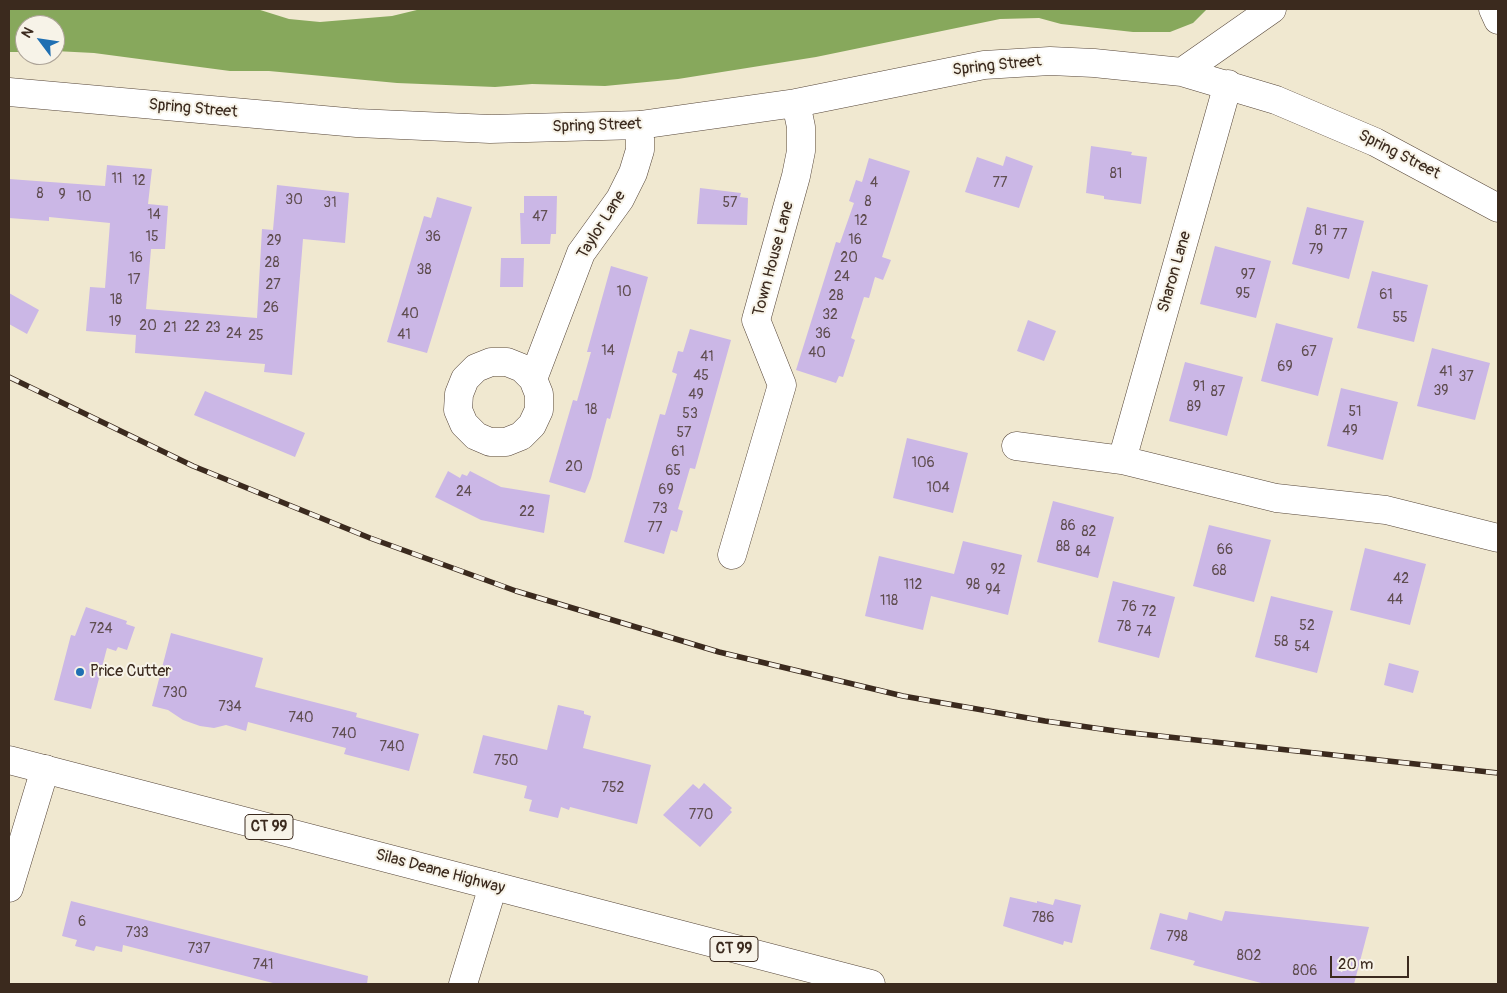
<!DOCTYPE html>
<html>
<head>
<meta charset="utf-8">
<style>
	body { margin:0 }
	#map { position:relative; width:1507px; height:993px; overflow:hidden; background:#f0e8d0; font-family:Pangolin,sans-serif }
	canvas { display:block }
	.frame { position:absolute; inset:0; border:10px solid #3b2a1e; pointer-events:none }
	.north { position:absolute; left:15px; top:15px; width:50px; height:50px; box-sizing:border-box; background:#f7f3e8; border:1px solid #aca397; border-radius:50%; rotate:301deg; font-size:14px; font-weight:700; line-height:20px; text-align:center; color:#3b2a1e }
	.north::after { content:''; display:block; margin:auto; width:18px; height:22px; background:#1f6fb2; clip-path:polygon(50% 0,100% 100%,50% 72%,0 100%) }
	.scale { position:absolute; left:1330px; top:956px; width:79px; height:22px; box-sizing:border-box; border:2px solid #3b2a1e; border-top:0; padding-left:6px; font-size:15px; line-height:18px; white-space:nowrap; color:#3b2a1e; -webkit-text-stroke:4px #f7f3e8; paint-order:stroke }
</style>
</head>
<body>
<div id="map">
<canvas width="1507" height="993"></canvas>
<div class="frame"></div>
<div class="north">N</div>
<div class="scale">20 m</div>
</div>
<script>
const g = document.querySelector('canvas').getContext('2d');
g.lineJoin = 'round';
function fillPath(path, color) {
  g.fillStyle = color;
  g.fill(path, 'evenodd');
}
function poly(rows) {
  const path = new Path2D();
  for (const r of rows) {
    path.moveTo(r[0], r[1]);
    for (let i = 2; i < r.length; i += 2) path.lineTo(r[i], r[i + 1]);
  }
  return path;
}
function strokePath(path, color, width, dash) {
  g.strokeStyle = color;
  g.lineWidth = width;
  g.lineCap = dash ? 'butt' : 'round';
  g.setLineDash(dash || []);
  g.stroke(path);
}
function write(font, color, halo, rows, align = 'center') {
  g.font = font + ' Pangolin,sans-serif';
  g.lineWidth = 4;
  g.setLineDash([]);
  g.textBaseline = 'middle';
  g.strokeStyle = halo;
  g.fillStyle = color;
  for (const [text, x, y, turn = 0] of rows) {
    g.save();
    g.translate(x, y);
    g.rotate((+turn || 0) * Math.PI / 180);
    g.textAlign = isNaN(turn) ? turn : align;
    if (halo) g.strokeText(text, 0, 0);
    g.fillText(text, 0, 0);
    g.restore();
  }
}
fillPath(poly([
	[9,9,257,9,289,19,320,22,392,16,421,9,1207,9,1193,23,1170,32,1133,32,1061,24,1039,18,1000,19,816,57,678,79,605,86,532,84,495,87,397,83,269,71,230,71,94,53,55,51,55,25,25,25,25,52,9,52]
]), '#87a85c');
fillPath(poly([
	[1091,146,1132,152,1131,155,1147,157,1141,204,1104,199,1104,196,1086,193],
	[1006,156,1033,166,1019,208,965,192,977,157,1003,166],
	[869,158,910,171,882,257,891,260,883,280,875,277,869,298,864,297,851,338,855,340,843,377,839,376,836,383,796,370,836,242,840,243,854,203,849,201,856,180,862,182],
	[107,165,152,169,148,204,168,206,165,249,151,249,146,309,257,318,262,229,273,230,277,185,349,193,345,243,303,239,292,375,264,372,265,364,135,353,136,335,86,331,90,287,105,288,110,223,49,217,49,221,9,218,9,179,105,186],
	[700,188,741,193,740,197,748,198,747,225,697,224],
	[524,196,557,196,556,234,551,234,550,244,521,244,520,213,524,213],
	[437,197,472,207,427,353,387,342,424,216,431,218],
	[1307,207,1364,221,1349,279,1292,264],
	[1215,246,1271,261,1256,318,1200,304],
	[501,258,524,258,523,287,500,287],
	[611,266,648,277,610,419,607,418,591,478,585,493,549,482,573,400,577,401,591,352,587,352],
	[1372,271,1428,285,1414,342,1357,328],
	[9,293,39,310,27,334,9,324],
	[1028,320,1056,331,1044,361,1017,351],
	[1276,323,1333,338,1318,396,1261,381],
	[690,329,731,340,695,469,690,468,678,509,683,511,677,532,671,530,664,554,624,542,660,414,665,415,677,374,672,372,678,351,683,352],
	[1432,348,1490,363,1475,420,1417,406],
	[1185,362,1243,377,1227,436,1169,421],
	[1341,388,1398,402,1383,460,1327,446],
	[205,391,305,433,295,457,194,415],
	[907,438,968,453,953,513,893,498],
	[448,471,460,478,462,474,467,476,470,471,501,487,550,495,544,533,481,520,435,497],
	[1053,501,1114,517,1098,578,1037,562],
	[1209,525,1271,540,1254,602,1193,586],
	[963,541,1022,555,1008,615,931,596,923,630,865,616,879,556,954,574],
	[1365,548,1426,564,1410,625,1350,610],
	[1113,581,1175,597,1159,658,1098,642],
	[1271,596,1333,611,1317,673,1255,657],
	[86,607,127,621,126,624,135,627,127,650,118,647,116,651,107,648,91,709,54,700,71,635,75,636],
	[171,633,263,658,255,687,357,713,356,717,419,734,409,771,344,754,346,748,248,722,246,731,226,725,214,728,200,726,183,720,168,710,152,706],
	[1389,663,1419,671,1413,693,1384,685],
	[558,705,584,711,584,714,591,716,583,748,651,765,637,824,570,807,569,810,561,807,558,818,529,811,532,800,524,798,527,786,473,773,483,735,547,750],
	[704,783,732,808,730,810,732,812,700,847,663,815,693,784,699,789],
	[1010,897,1037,903,1037,901,1053,905,1055,899,1081,905,1072,943,1064,941,1063,945,1003,926],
	[71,901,368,976,367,984,277,984,123,945,122,952,96,946,94,951,75,946,77,940,62,936],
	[1225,911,1369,927,1354,984,1265,984,1193,965,1195,961,1150,949,1160,913,1187,920,1189,912,1222,921]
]), '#cbb7e6');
const minor = poly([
	[1493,9,1498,20],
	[1182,72,1272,9],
	[9,92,357,123,490,129,640,125,796,103,984,65,1050,61,1094,63,1182,72,1276,100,1375,142,1498,208],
	[533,379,522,368,507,362,491,362,476,368,465,379,459,394,458,410,464,424,476,436,490,442,506,442,521,436,532,425,539,410,539,394,533,379,581,253,620,199,633,173,640,150,640,125],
	[1016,446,1122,460,1276,498,1386,510,1498,538],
	[1122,460,1228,84],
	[732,555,782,385,756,320,796,176,801,151,801,127,796,103],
	[9,888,45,769],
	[463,984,493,886]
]);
const major = poly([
	[9,760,871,984]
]);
strokePath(minor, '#564639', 29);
strokePath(major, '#564639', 29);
strokePath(minor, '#fff', 28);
strokePath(major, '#fff', 28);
const rail = poly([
	[9,377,193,466,370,538,516,591,719,652,903,696,1045,721,1123,732,1498,773]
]);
strokePath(rail, '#3b2a1e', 5.5);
strokePath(rail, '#f7f3e8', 4, [11]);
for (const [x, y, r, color] of [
	[80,672,5,"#1f6fb2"]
]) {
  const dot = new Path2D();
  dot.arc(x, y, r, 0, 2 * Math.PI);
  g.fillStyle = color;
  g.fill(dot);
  strokePath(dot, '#f7f3e8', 2);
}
write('14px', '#5f4d50', null, [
	["81",1116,174],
	["11",117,179],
	["12",139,181],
	["4",874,183],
	["77",1000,183],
	["8",40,194],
	["9",62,195],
	["10",84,197],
	["30",294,200],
	["8",868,202],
	["31",330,203],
	["57",730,203],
	["14",154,215],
	["47",540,217],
	["12",861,221],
	["81",1321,231],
	["77",1340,235],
	["15",152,237],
	["36",433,237],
	["16",855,240],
	["29",274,241],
	["79",1316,250],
	["16",136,258],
	["20",849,258],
	["28",272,263],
	["38",424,270],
	["97",1248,275],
	["24",842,277],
	["17",134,280],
	["27",273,285],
	["10",624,292],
	["95",1243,294],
	["61",1386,295],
	["28",836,296],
	["18",116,300],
	["26",271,308],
	["40",410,314],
	["32",830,315],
	["55",1400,318],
	["19",115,322],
	["20",148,326],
	["22",192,327],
	["21",170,328],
	["23",213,328],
	["24",234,334],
	["36",823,334],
	["41",404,335],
	["25",256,336],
	["14",608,351],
	["67",1309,352],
	["40",817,353],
	["41",707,357],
	["69",1285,367],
	["41",1446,372],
	["45",701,376],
	["37",1466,377],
	["91",1199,387],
	["39",1441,391],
	["87",1218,392],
	["49",696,395],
	["89",1194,407],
	["18",591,410],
	["51",1355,412],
	["53",690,414],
	["49",1350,431],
	["57",684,433],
	["61",678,452],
	["106",923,463],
	["20",574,467],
	["65",673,471],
	["104",938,488],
	["69",666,490],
	["24",464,492],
	["73",660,509],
	["22",527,512],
	["86",1068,526],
	["77",655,528],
	["82",1089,532],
	["88",1063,547],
	["66",1225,550],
	["84",1083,552],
	["92",998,570],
	["68",1219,571],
	["42",1401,579],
	["112",913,585],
	["98",973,585],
	["94",993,590],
	["44",1395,600],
	["118",889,601],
	["76",1129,607],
	["72",1149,612],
	["52",1307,626],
	["78",1124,627],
	["724",101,629],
	["74",1144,632],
	["58",1281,642],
	["54",1302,647],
	["730",175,693],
	["734",230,707],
	["740",301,718],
	["740",344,734],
	["740",392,747],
	["750",506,761],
	["752",613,788],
	["770",701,815],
	["786",1043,918],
	["6",82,922],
	["733",137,933],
	["798",1177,937],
	["737",199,949],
	["802",1249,956],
	["741",263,965],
	["806",1305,971]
]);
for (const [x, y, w] of [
	[269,827,48],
	[734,949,48]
]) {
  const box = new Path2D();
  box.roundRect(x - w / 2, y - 12.5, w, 25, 4);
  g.fillStyle = '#f7f3e8';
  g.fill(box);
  strokePath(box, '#3b2a1e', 1);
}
write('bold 15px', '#3b2a1e', null, [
	["CT 99",269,827],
	["CT 99",734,949]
]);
write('16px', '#3b2a1e', '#f7f3e8', [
	["Spring Street",997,66,-6],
	["Spring Street",193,109,5],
	["Spring Street",597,126,-2],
	["Spring Street",1399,155,27],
	["Taylor Lane",602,225,-58],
	["Town House Lane",774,259,-75],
	["Sharon Lane",1175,272,-74],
	["Silas Deane Highway",440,872,15]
]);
write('16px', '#3b2a1e', '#f7f3e8', [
	["Price Cutter",90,672]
], 'left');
</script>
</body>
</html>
